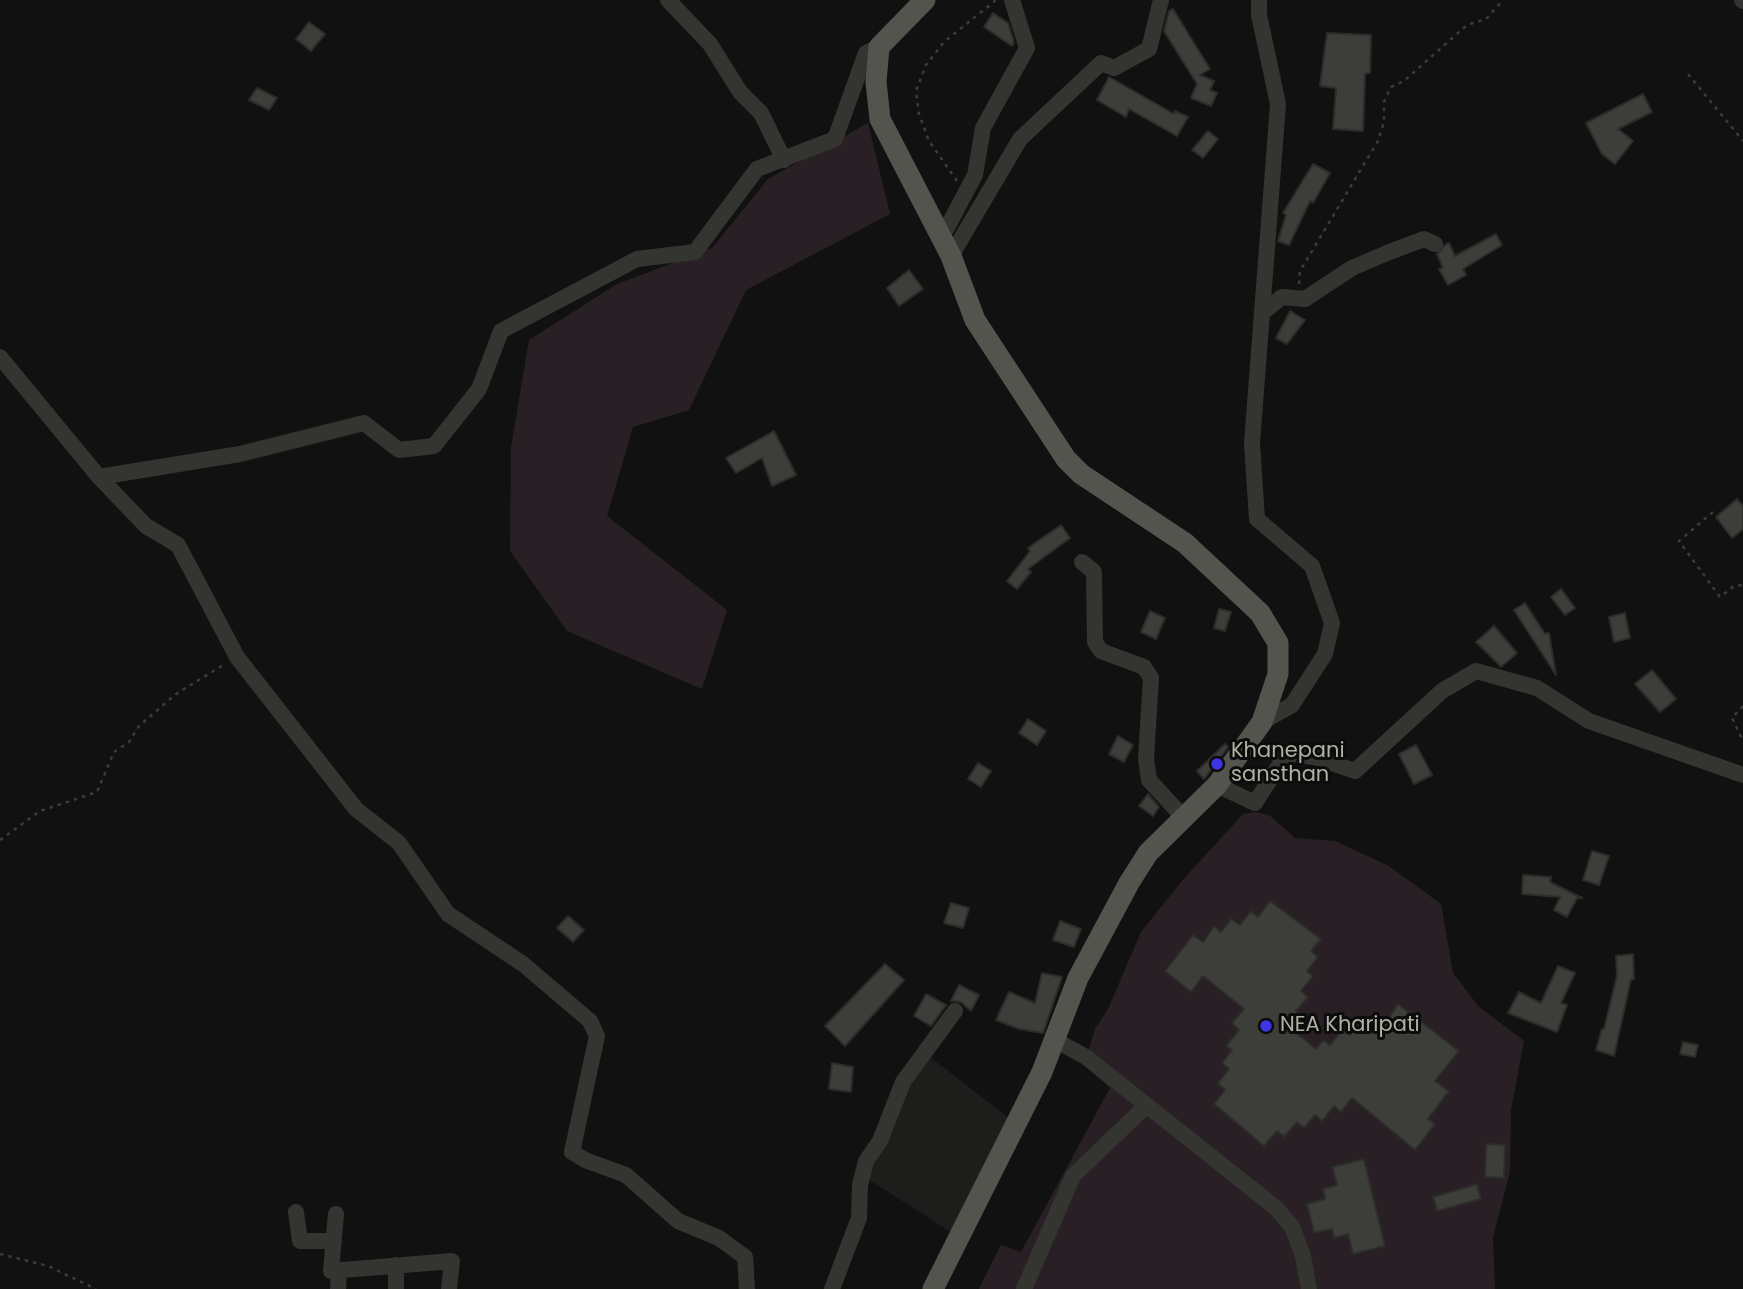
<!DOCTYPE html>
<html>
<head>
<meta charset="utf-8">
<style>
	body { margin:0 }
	canvas { display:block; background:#101110 }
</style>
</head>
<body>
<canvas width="1743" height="1289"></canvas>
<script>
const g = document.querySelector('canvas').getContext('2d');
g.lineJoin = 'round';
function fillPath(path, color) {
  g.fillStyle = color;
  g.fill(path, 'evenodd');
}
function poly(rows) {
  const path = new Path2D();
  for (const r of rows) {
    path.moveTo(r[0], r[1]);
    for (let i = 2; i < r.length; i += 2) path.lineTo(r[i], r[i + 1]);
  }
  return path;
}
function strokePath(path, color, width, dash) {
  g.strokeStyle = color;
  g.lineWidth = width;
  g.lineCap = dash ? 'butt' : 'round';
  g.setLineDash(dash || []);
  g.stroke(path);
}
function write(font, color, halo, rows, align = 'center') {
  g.font = font + ' Poppins,sans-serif';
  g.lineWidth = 6;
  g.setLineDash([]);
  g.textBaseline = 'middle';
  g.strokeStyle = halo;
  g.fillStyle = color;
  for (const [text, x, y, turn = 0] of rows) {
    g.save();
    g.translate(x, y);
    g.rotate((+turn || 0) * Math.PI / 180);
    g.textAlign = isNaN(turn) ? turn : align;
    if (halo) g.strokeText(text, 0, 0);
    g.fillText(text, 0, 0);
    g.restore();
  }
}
fillPath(poly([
	[926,1054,1009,1118,951,1232,868,1179,890,1109]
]), '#1d1e1c');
fillPath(poly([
	[868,123,890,214,746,290,689,410,633,427,607,516,727,610,702,689,567,631,510,551,511,448,529,340,617,284,712,248,768,179],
	[1254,812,1269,815,1295,838,1335,841,1389,866,1441,904,1453,973,1478,1006,1524,1041,1511,1110,1510,1172,1493,1237,1495,1289,979,1289,1001,1245,1021,1252,1110,1088,1084,1065,1095,1029,1108,1009,1141,932,1181,882,1243,814]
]), '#282025');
const building = poly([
	[1173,9,1210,69,1200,75,1214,81,1210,90,1217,93,1211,106,1191,98,1197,84,1164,31,1169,11,1173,9],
	[993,13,1008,23,1014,42,1012,46,984,27,993,13],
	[309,22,325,34,311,51,296,39,309,22],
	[1327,33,1371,35,1370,73,1365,74,1363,131,1333,129,1336,88,1320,86,1327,33],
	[1109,77,1174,114,1175,111,1188,117,1177,136,1129,109,1126,117,1097,100,1109,77],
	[257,88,277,98,269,110,249,100,257,88],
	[1643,94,1652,112,1618,129,1633,141,1615,164,1602,154,1586,123,1643,94],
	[1208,131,1218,139,1203,158,1192,150,1208,131],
	[1313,164,1330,173,1313,203,1310,201,1289,245,1278,241,1286,215,1283,213,1313,164],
	[1496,234,1502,245,1463,269,1466,275,1448,285,1439,269,1443,268,1437,254,1445,245,1449,243,1455,256,1496,234],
	[909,270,923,289,899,306,887,288,909,270],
	[1290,311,1305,320,1287,344,1276,338,1290,311],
	[774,431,796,475,772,486,762,458,736,473,726,458,774,431],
	[1737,499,1743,506,1743,529,1732,538,1716,517,1737,499],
	[1061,525,1070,538,1028,569,1031,572,1017,589,1007,581,1030,551,1028,548,1061,525],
	[1561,589,1575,608,1565,615,1551,597,1561,589],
	[1525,603,1545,634,1549,633,1556,675,1514,610,1525,603],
	[1219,609,1231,612,1225,631,1214,628,1219,609],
	[1150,611,1165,618,1156,639,1141,632,1150,611],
	[1625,613,1630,638,1614,642,1609,617,1625,613],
	[1494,626,1517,653,1501,667,1476,642,1494,626],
	[1652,670,1676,699,1660,712,1635,684,1652,670],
	[1028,719,1046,731,1037,745,1019,733,1028,719],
	[1118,736,1133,745,1124,762,1109,754,1118,736],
	[1225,744,1228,747,1204,779,1197,771,1225,744],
	[1416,745,1432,775,1414,784,1399,754,1416,745],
	[978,763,991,771,981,787,968,779,978,763],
	[1148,794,1159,807,1153,816,1139,806,1148,794],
	[1592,851,1609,856,1599,885,1583,880,1592,851],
	[1523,875,1551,877,1550,882,1582,898,1577,898,1567,917,1554,910,1560,897,1522,894,1523,875],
	[1270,901,1321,939,1311,951,1318,957,1307,971,1313,976,1301,991,1308,997,1296,1011,1304,1017,1293,1030,1316,1049,1323,1040,1330,1045,1342,1030,1350,1035,1359,1022,1369,1029,1379,1015,1387,1021,1398,1004,1459,1051,1435,1081,1449,1091,1428,1119,1435,1124,1415,1150,1352,1098,1341,1112,1334,1106,1322,1121,1315,1115,1304,1128,1297,1122,1284,1137,1277,1131,1264,1146,1214,1104,1225,1090,1218,1083,1229,1069,1222,1063,1232,1050,1226,1046,1239,1030,1232,1023,1244,1009,1203,976,1191,992,1165,971,1193,935,1203,942,1214,926,1221,932,1231,919,1240,925,1251,911,1258,917,1270,901],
	[951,903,969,908,963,928,944,923,951,903],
	[568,916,584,930,573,942,557,928,568,916],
	[1060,921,1081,929,1074,947,1053,940,1060,921],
	[1633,954,1634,979,1631,979,1614,1056,1596,1050,1602,1029,1604,1029,1617,976,1616,956,1633,954],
	[885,964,904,980,845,1046,825,1026,885,964],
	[1558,966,1575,973,1561,1003,1567,1005,1557,1032,1508,1013,1519,992,1541,1003,1558,966],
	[1042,973,1062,977,1043,1033,1019,1029,996,1020,1009,992,1035,1003,1042,973],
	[959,985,979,995,971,1011,961,1002,951,1001,959,985],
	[926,994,946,1005,931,1026,914,1016,926,994],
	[1683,1042,1698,1045,1695,1057,1680,1054,1683,1042],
	[832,1063,853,1067,851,1092,829,1089,832,1063],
	[1486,1144,1505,1145,1504,1178,1485,1177,1486,1144],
	[1364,1159,1385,1246,1353,1254,1348,1234,1334,1238,1332,1229,1314,1233,1307,1204,1325,1199,1323,1189,1337,1185,1332,1167,1364,1159],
	[1477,1184,1481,1199,1437,1211,1433,1197,1477,1184]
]);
fillPath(building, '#3d3e3a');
strokePath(building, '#2c2d2a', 2);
strokePath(poly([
	[1688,74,1743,141],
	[957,181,929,141,919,114,916,91,926,65,944,42,996,0],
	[1299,284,1300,271,1378,141,1384,122,1384,102,1391,87,1404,81,1467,25,1486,19,1503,0],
	[1713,512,1679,541,1720,597,1734,586,1743,585],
	[1743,706,1732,718,1743,741],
	[0,840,40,811,97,792,114,752,129,742,139,726,176,694,225,664],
	[0,1254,48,1266,96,1289]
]), '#3c3c37', 2.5, [3.5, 5]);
strokePath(poly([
	[668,0,710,44,740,92,761,113,784,160],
	[1259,0,1259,15,1278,104,1252,443,1257,519,1312,566,1332,623,1325,654,1292,705,1262,722],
	[1742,0,1743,1],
	[942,237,975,175,983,128,1027,48,1012,0],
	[951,256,1020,139,1101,63,1114,68,1149,49,1161,0],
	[1262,313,1282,297,1305,299,1352,268,1387,253,1424,239,1435,244],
	[0,357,99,477,240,454,364,423,399,450,434,446,479,389,501,331,637,259,695,252,757,169,835,139,866,53,879,47],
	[99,477,146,526,178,545,237,657,356,809,399,843,448,914,523,964,590,1021,597,1036,572,1152,585,1160,626,1175,678,1221,719,1238,745,1257,747,1289],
	[1082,562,1094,572,1095,642,1101,651,1144,667,1151,678,1146,759,1149,780,1183,817],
	[1217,785,1255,803,1287,753,1314,757,1355,771,1442,691,1476,671,1537,688,1589,721,1743,775],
	[1055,1040,1086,1057,1276,1208,1292,1227,1303,1256,1309,1289],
	[296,1212,300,1241,334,1241],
	[336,1214,331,1271,452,1261,449,1289],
	[338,1289,339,1270],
	[396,1289,396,1265],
	[832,1289,859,1218,860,1185,866,1161,880,1141,903,1082,955,1011],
	[1024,1289,1073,1176,1147,1105]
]), '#343531', 16);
strokePath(poly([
	[925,0,879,47,876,82,880,119,951,256,975,320,1066,459,1081,474,1185,543,1260,613,1278,643,1278,674,1262,722,1217,785,1148,853,1129,883,1078,978,1042,1072,933,1289]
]), '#53544d', 21);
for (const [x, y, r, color] of [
	[1217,764,7,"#3c37e2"],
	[1266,1026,7,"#3c37e2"]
]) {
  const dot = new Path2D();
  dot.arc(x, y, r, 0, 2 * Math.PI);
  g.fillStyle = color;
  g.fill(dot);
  strokePath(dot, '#0b0c0b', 2.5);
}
write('21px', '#b0b1a2', '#0b0c0b', [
	["Khanepani",1231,752],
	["sansthan",1231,776],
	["NEA Kharipati",1280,1026]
], 'left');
</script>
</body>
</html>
